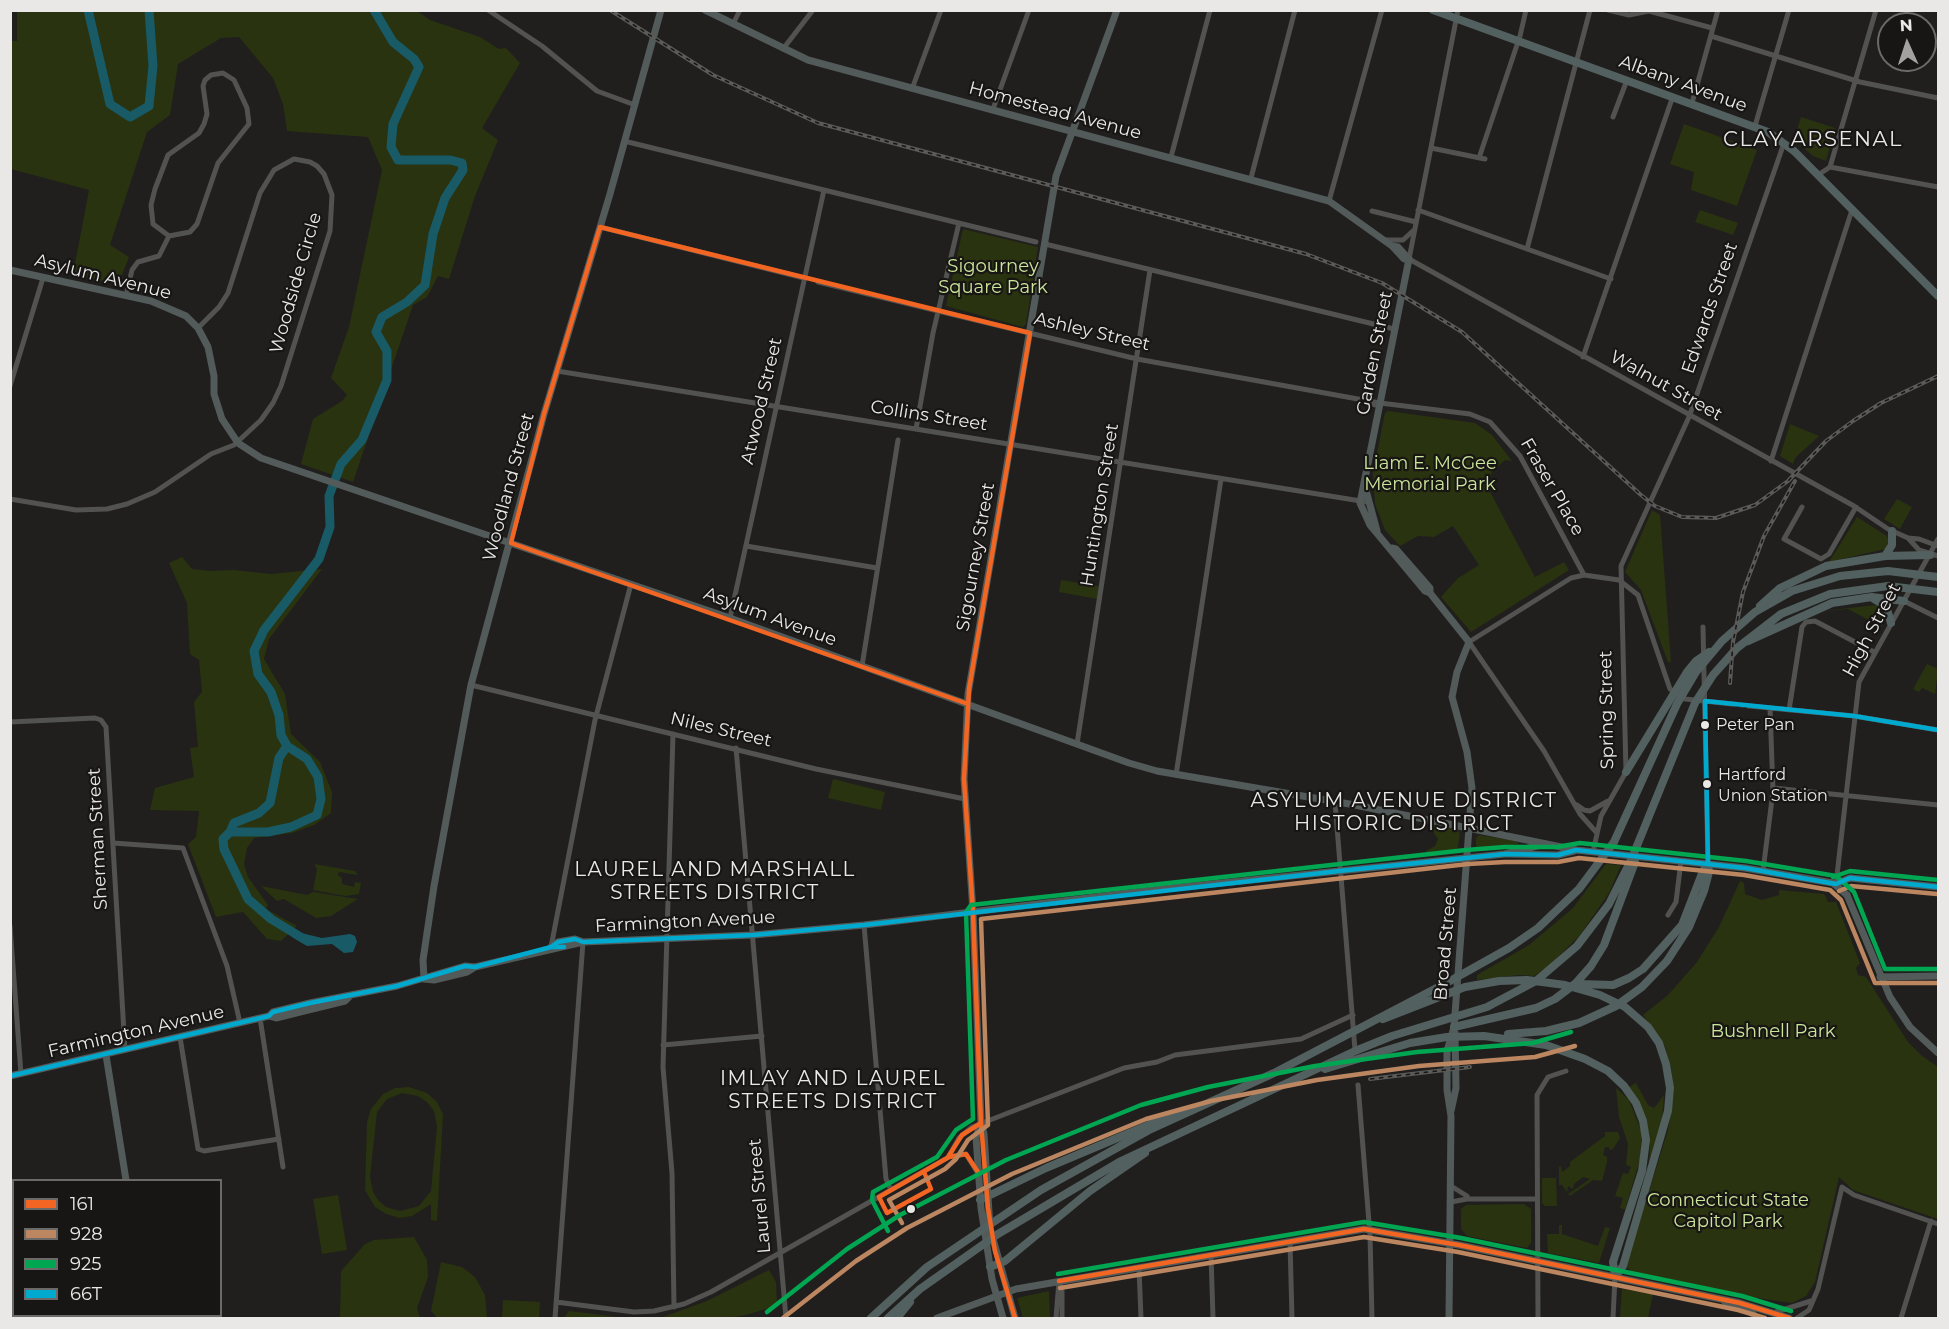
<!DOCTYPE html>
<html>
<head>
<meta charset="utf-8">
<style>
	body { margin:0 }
	#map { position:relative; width:1949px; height:1329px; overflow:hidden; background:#201f1e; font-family:Montserrat,sans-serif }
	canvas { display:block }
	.frame { position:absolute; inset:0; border:12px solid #eae8e7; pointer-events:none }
	.legend { position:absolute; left:12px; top:1179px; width:210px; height:138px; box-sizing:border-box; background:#181614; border:2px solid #6c6a68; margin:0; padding:8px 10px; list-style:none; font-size:18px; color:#eae8e7 }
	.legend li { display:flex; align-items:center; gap:12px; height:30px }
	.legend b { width:30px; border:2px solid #6c6a68 }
	.north { position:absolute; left:1877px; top:12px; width:60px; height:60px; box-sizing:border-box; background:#181614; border:2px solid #6c6a68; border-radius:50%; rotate:357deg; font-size:16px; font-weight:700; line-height:24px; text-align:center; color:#eae8e7 }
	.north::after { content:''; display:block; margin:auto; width:21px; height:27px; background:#a3a2a1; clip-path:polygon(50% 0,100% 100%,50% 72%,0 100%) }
</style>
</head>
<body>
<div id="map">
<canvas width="1949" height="1329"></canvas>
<div class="frame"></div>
<ul class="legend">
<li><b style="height:8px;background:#f26522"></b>161</li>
<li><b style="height:8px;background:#bb8660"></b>928</li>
<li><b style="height:8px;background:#00a651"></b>925</li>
<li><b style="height:8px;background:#00a9ce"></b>66T</li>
</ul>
<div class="north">N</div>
</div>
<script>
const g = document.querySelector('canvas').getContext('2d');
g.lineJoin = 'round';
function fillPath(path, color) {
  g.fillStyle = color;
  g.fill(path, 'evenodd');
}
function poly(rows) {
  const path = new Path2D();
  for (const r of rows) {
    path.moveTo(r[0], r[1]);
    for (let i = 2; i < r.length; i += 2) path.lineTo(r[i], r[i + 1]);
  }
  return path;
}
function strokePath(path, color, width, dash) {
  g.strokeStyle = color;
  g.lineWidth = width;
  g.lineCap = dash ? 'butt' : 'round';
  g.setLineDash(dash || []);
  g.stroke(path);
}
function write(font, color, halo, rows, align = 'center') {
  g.font = font + ' Montserrat,sans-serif';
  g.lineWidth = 4.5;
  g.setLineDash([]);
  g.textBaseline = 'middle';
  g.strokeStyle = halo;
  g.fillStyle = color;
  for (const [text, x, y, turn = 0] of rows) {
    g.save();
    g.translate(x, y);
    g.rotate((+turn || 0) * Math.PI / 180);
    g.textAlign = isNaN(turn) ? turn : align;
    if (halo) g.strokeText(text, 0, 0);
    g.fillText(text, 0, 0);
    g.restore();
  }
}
fillPath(poly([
	[417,11,430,20,480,37,499,49,506,48,520,63,482,128,498,140,475,196,449,279,438,276,427,297,413,305,353,482,301,464,313,419,342,401,347,395,331,378,349,327,382,170,368,137,287,131,283,104,273,78,239,37,221,38,178,64,170,115,147,132,110,245,129,257,118,285,73,274,89,190,11,169,11,41,17,41,17,11],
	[1801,117,1835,128,1826,161,1813,156,1794,140],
	[1684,124,1757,150,1737,206,1691,190,1694,172,1670,164],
	[1700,210,1738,223,1733,235,1695,222],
	[963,229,1038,247,1026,324,1023,327,946,306],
	[1388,411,1475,423,1492,435,1512,461,1505,460,1492,472,1487,486,1535,577,1564,562,1569,570,1471,632,1441,597,1458,578,1479,565,1453,526,1434,537,1418,536,1400,546,1385,530,1375,504,1373,473,1385,413],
	[1790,424,1819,436,1795,458,1793,464,1780,456],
	[1897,499,1912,507,1900,529,1884,519],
	[1652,510,1660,515,1671,662,1668,662,1641,590,1625,572],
	[1857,517,1887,536,1889,542,1885,549,1829,562],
	[182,557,192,569,211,571,234,570,271,574,322,569,269,639,264,659,285,694,291,734,320,762,332,792,331,813,314,825,292,833,254,838,247,848,244,864,248,877,268,905,266,909,297,926,281,941,267,939,243,912,216,917,188,844,196,837,199,811,150,810,155,788,194,777,190,748,198,747,194,702,202,692,199,660,190,654,187,603,169,563],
	[1061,580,1099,586,1097,599,1059,592],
	[1875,605,1884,609,1882,627,1848,609,1816,612],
	[1927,664,1938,669,1935,694,1922,688,1919,692,1913,689],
	[833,779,885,792,881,810,828,798],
	[1428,824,1458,830,1460,834,1457,852,1426,855,1426,851,1435,846,1438,839],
	[1479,835,1516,841,1519,844,1476,849,1476,838],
	[314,864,355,871,358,875,339,872,338,875,342,878,342,884,354,887,355,882,361,883,359,894,345,896,313,890,317,869],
	[1606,864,1621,865,1609,893,1580,935,1548,967,1534,976,1518,975,1477,980,1477,975,1529,945,1573,908],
	[1740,881,1744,883,1745,894,1762,900,1779,895,1779,890,1824,894,1828,902,1836,902,1860,963,1856,968,1858,975,1866,977,1908,1042,1921,1055,1938,1067,1938,1219,1853,1190,1839,1177,1815,1282,1806,1296,1792,1303,1736,1295,1634,1274,1626,1266,1668,1130,1674,1092,1671,1067,1665,1046,1643,1015,1668,995,1697,962,1719,927],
	[261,886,307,895,313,892,358,899,331,916,316,918,284,899,277,901],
	[1636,1083,1648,1105,1654,1108,1664,1095,1662,1122,1649,1165,1650,1146,1647,1124,1629,1087],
	[409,1087,427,1093,437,1102,443,1114,437,1221,431,1220,431,1204,412,1216,399,1218,386,1214,375,1207,365,1190,367,1122,371,1109,383,1094,395,1088],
	[402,1093,418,1096,427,1102,434,1111,437,1127,431,1191,419,1206,400,1211,386,1207,378,1200,373,1192,370,1177,377,1112,387,1099],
	[1616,1088,1629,1100,1642,1133,1640,1159,1625,1210,1620,1208,1623,1198,1615,1196,1623,1173,1628,1174,1631,1167,1626,1165,1628,1144,1619,1117],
	[1605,1132,1618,1132,1620,1138,1613,1149,1609,1150,1609,1147,1605,1147,1603,1155,1607,1157,1607,1162,1602,1181,1593,1180,1570,1196,1568,1194,1590,1179,1583,1177,1574,1184,1573,1189,1568,1186,1567,1192,1562,1185,1559,1185,1559,1167,1561,1166,1562,1172,1570,1166,1570,1162,1605,1136],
	[1542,1178,1556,1178,1557,1206,1545,1206,1542,1203],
	[338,1195,347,1250,322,1254,313,1199],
	[1524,1204,1531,1209,1531,1243,1527,1248,1467,1236,1461,1229,1461,1209,1466,1205],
	[1559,1225,1562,1225,1562,1234,1598,1246,1605,1227,1610,1228,1599,1263,1548,1253,1547,1234,1559,1234],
	[414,1237,427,1260,428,1277,417,1308,420,1318,340,1318,341,1271,365,1244,374,1240],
	[441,1262,462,1267,475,1277,485,1295,487,1318,437,1318,431,1311],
	[769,1270,776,1282,777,1303,776,1306,746,1315,727,1318,564,1318,569,1311,626,1318,663,1317,707,1301],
	[1622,1289,1653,1294,1648,1318,1620,1318],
	[1049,1291,1050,1318,1023,1318,1017,1298],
	[503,1300,540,1302,539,1318,502,1318]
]), '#29330f');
fillPath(poly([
	[297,932,322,938,350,934,355,936,357,942,353,952,344,953,332,944,307,946,292,937]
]), '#195a67');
strokePath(poly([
	[88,10,110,104,130,117,149,106,153,66,149,10],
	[230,832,234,823,259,813,270,803,279,758,287,746],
	[304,939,271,919,248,899,224,849,223,839,230,832,268,832,291,827,317,815,321,799,318,777,307,759,287,746,281,735,279,715,271,692,258,674,254,651,264,630,319,559,330,527,329,496,341,464,362,440,387,380,387,351,376,332,382,317,407,302,425,285,433,234,445,198,463,170,462,163,450,160,398,160,391,147,393,124,419,67,414,59,393,42,374,10]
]), '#195a67', 9);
strokePath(poly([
	[1732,704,1749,706]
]), '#3e3d3c', 5, [5, 2.5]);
strokePath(poly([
	[488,10,542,46,597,91,635,105],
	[1458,10,1409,259,1854,506,1888,529,1908,538,1919,539,1938,546],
	[1608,10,1629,15,1649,11,1712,28],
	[733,24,740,10],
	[1711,36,1860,82,1938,98],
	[783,49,813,10],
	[912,89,941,10],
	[1692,103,1718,10],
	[993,109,1029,10],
	[1613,117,1627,80],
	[1755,126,1789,10],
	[624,141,1036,242],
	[1431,148,1485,159],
	[1171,157,1210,10],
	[1479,158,1520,36,1526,10],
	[1830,167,1876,10],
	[1818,175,1830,167,1938,187],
	[1251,178,1295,10],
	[1329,201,1382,10],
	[1418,210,1611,279],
	[1372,211,1416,222],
	[600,227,804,278],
	[1386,240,1403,240,1414,230],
	[1045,244,1394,329],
	[1527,249,1590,10],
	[818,282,1137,359,1380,403],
	[126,296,132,270,138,262,159,256,169,236,190,232,197,224,218,163,249,124,247,108,234,80,223,73,211,75,205,80,203,86,207,114,204,124,199,133,168,155,155,189,151,205,153,224,169,236],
	[1583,357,1673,96],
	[557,371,1367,502],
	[10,386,43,278],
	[1362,400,1375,405,1380,403,1470,414,1490,422,1520,456,1584,575],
	[916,429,933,333,959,223],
	[1771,461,1852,210],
	[10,499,76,510,107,509,127,504,155,492,211,454,234,445,261,420,273,403,281,386,330,231,332,195,324,174,317,166,310,162,294,159,274,170,260,193,228,293,219,307,198,328],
	[1802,507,1784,539,1821,559,1829,554,1856,507],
	[1908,538,1919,550,1938,556],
	[746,546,877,568],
	[1904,601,1938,618],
	[730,618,824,190],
	[1703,627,1708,864],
	[862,666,898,440],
	[471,685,816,769,965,799],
	[1749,706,1854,716,1938,730],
	[1789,710,1802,627,1806,622,1815,621,1874,652],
	[10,722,95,718,101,720,106,727,125,1050],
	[673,734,663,1067,672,1173,674,1307],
	[1077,744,1150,270],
	[736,748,786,1318],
	[1176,775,1221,479],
	[1773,788,1938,805],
	[1335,802,1355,1050],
	[1577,805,1584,810,1590,811,1608,801],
	[1596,832,1580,814,1544,751,1469,642,1571,578,1584,575,1619,580,1638,595,1670,689,1685,699,1732,704],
	[113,843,183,848,227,966,240,1023],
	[1593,852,1601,816,1626,772,1621,566,1689,417,1784,143],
	[1763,871,1773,791,1770,708],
	[1836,884,1859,682,1938,539],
	[1668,915,1676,902,1681,861],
	[864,925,886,1179,891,1190],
	[10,926,21,1074],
	[551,947,595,720,631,584],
	[260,1018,283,1167],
	[180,1037,198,1149,204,1151,279,1139],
	[663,1045,762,1036],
	[1358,1085,1370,1235,1372,1318],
	[949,1156,959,1138,972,1127,1124,1068,1157,1062,1175,1055,1301,1039,1353,1015],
	[1451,1186,1467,1196],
	[1451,1202,1467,1199,1537,1199],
	[10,1210,14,1209],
	[1290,1242,1292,1318],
	[1211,1255,1213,1318],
	[10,1260,14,1274],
	[1139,1268,1141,1318],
	[1059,1281,1062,1291,1062,1318],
	[556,1302,634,1312,654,1311,684,1304,711,1292,949,1157,966,1154,977,1172],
	[1773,1313,1811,1301],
	[23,1316,24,1318],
	[555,1318,583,942],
	[1056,1318,1059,1281],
	[1538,1318,1537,1095,1548,1077,1566,1071],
	[1613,1318,1615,1277],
	[1797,1318,1809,1310,1818,1289,1842,1187,1854,1195,1938,1224],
	[1901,1318,1931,1221]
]), '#525251', 5);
strokePath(poly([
	[705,10,808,60,1329,201,1392,246,1398,247,1409,259],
	[1392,246,1404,259,1409,259],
	[1409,259,1360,503,1370,525,1425,591,1430,593],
	[10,270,151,301,186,316,198,328,208,347,214,376,214,394,222,419,238,443,261,458,730,618,1129,763,1157,771,1355,805,1576,850,1745,868,1833,883,1847,895,1890,997,1910,1027,1938,1053],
	[1364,483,1377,531],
	[1392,548,1396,549,1430,588,1430,593,1469,642,1457,672,1452,697,1467,752,1472,788,1454,1027,1447,1051,1447,1090,1451,1116,1449,1318],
	[1508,854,1558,855,1574,851],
	[1836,884,1850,878,1938,887],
	[551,947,558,942,575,939,583,942,753,935,864,925,1154,890,1505,854,1545,844],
	[1880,977,1938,976],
	[424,979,423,960,434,886,471,685,544,414,610,194,661,10],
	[424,979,434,980,467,972,475,967],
	[269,1016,276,1018,304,1011,345,1001,349,997],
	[106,1055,126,1180],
	[10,1076,269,1016,273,1012,310,1003,397,986,465,966,475,967,583,942],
	[1451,1111,1456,1088,1455,1033],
	[981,1123,976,1137,981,1208,992,1279,1003,1318],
	[1725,1302,1752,1313,1757,1318],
	[146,1316,146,1318],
	[937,1318,1016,1289,1364,1229,1459,1245,1740,1303,1789,1318],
	[1015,1318,990,1228,984,1134,981,1123,973,912,964,779,968,694,1056,176,1117,10]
]), '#525b5a', 7);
strokePath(poly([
	[1433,10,1768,132,1794,151,1938,296],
	[1885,556,1892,545,1892,531],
	[1874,599,1886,606,1891,623],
	[1760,606,1780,588,1826,566,1885,556,1930,555],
	[1748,641,1832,603,1872,597,1904,601],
	[1626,772,1687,672,1696,661,1709,652],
	[1579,984,1613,985,1629,978,1643,969,1682,925,1703,871,1708,864],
	[1383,1019,1465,987,1499,981,1527,980,1565,985,1600,995,1625,1007,1648,1027,1659,1043,1666,1064,1670,1088,1668,1111,1623,1266,1615,1277],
	[1454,1027,1536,1008,1555,999,1576,983,1591,966,1604,945,1635,862],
	[1508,1034,1546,1031,1579,1023,1616,1006,1642,987,1667,961,1689,927,1704,891,1709,872,1708,864],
	[1325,1069,1410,1043,1447,1037,1484,1036,1546,1045,1585,1059,1608,1071,1624,1086,1636,1103,1643,1121,1646,1140,1642,1171,1613,1262,1615,1277],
	[980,1200,1046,1168,1177,1113],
	[990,1267,1005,1261,1090,1191,1145,1153],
	[871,1318,927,1267,1041,1190,1151,1129,1274,1073,1450,981,1509,948,1538,928,1579,889,1614,842,1677,704,1696,672,1722,641,1755,612,1792,591,1840,576,1888,571,1938,577],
	[888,1318,920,1289,998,1234,1121,1161,1355,1051,1392,1036,1487,1007,1536,981,1577,946,1609,904,1632,858,1695,703,1713,675,1737,648,1781,614,1830,594,1888,586,1938,592],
	[897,1318,910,1302]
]), '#52605f', 8);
const rail = poly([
	[610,10,713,75,818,123,1306,254,1382,283,1462,332,1641,495,1655,506,1682,517,1716,518,1755,505,1788,481,1826,441,1853,421,1881,403,1938,376],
	[1730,683,1733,642,1743,592,1764,536,1795,481],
	[1370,1079,1470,1067]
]);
strokePath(rail, '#5a5a59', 4);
strokePath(rail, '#181614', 1.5, [4.5]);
strokePath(poly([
	[968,704,511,543,544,414,600,227,1030,333,969,689,964,779,973,912,981,1123,988,1208,995,1251,1015,1318],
	[948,1157,962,1135,981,1123],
	[924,1172,931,1189,887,1213,879,1197,949,1157,966,1154,978,1172],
	[1059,1281,1364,1229,1459,1245,1740,1303,1789,1318]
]), '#f26522', 4.5);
strokePath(poly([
	[1839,891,1851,886,1937,894],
	[902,1223,889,1200,945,1169,956,1159,968,1140,988,1125,981,919,1468,864,1505,862,1558,862,1579,858,1744,875,1830,890,1841,900,1875,983,1938,983],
	[1060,1288,1364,1237,1458,1252,1738,1310,1765,1318],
	[783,1318,856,1261,907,1228,1012,1174,1146,1119,1211,1101,1317,1080,1419,1066,1535,1057,1575,1046]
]), '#bb8660', 4.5);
strokePath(poly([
	[1833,877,1850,871,1938,880],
	[888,1231,872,1200,873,1192,937,1157,956,1130,973,1119,966,912,971,905,1466,850,1505,847,1557,847,1580,843,1746,861,1836,876,1854,892,1885,969,1938,969],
	[1058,1274,1364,1222,1461,1238,1742,1296,1791,1311],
	[767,1312,847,1249,900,1215,1006,1160,1141,1105,1208,1087,1315,1066,1417,1052,1533,1043,1571,1032]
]), '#00a651', 4.5);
strokePath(poly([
	[1708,864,1705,701,1854,716,1938,730],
	[551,947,558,942,575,939,583,942,753,935,864,925,1339,871,1505,854,1558,855,1576,850,1745,868,1836,884,1850,878,1938,887],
	[10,1076,269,1016,273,1012,310,1003,397,986,465,966,475,967,551,947,564,947]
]), '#00a9ce', 4.5);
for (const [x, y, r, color] of [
	[1705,725,5,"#eae8e7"],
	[1707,784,5,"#eae8e7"],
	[911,1209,5,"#eae8e7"]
]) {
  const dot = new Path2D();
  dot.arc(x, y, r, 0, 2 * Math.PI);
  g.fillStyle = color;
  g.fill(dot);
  strokePath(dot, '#181614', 2);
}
write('16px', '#eae8e7', '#181614', [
	["Peter Pan",1716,725],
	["Hartford",1718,775],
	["Union Station",1718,796]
], 'left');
write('18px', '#eae8e7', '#181614', [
	["Albany Avenue",1683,84,20],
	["Homestead Avenue",1055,111,15],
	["Asylum Avenue",103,277,14],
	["Woodside Circle",296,283,-74],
	["Edwards Street",1710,308,-71],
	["Ashley Street",1092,332,13],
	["Garden Street",1375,353,-79],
	["Walnut Street",1666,386,29],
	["Atwood Street",762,401,-77],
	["Collins Street",929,416,9],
	["Woodland Street",509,487,-75],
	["Fraser Place",1552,487,60],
	["Huntington Street",1100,505,-81],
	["Sigourney Street",976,557,-80],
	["Asylum Avenue",770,617,20],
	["High Street",1872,630,-62],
	["Spring Street",1607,710,-91],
	["Niles Street",721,730,13],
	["Sherman Street",98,839,-93],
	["Farmington Avenue",685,922,-3],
	["Broad Street",1446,944,-85],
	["Farmington Avenue",136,1032,-13],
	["Laurel Street",760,1196,-95]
]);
write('18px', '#cbe59a', '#181614', [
	["Sigourney",993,267],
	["Square Park",993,288],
	["Liam E. McGee",1430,464],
	["Memorial Park",1430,485],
	["Bushnell Park",1773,1032],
	["Connecticut State",1728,1201],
	["Capitol Park",1728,1222]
]);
g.letterSpacing = '1.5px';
write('20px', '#eae8e7', '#181614', [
	["ASYLUM AVENUE DISTRICT",1404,801],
	["HISTORIC DISTRICT",1404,824],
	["LAUREL AND MARSHALL",715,870],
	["STREETS DISTRICT",715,893],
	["IMLAY AND LAUREL",833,1079],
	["STREETS DISTRICT",833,1102]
]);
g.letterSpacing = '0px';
g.letterSpacing = '1.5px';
write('21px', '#eae8e7', '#181614', [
	["CLAY ARSENAL",1813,140]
]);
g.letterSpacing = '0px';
</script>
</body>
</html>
